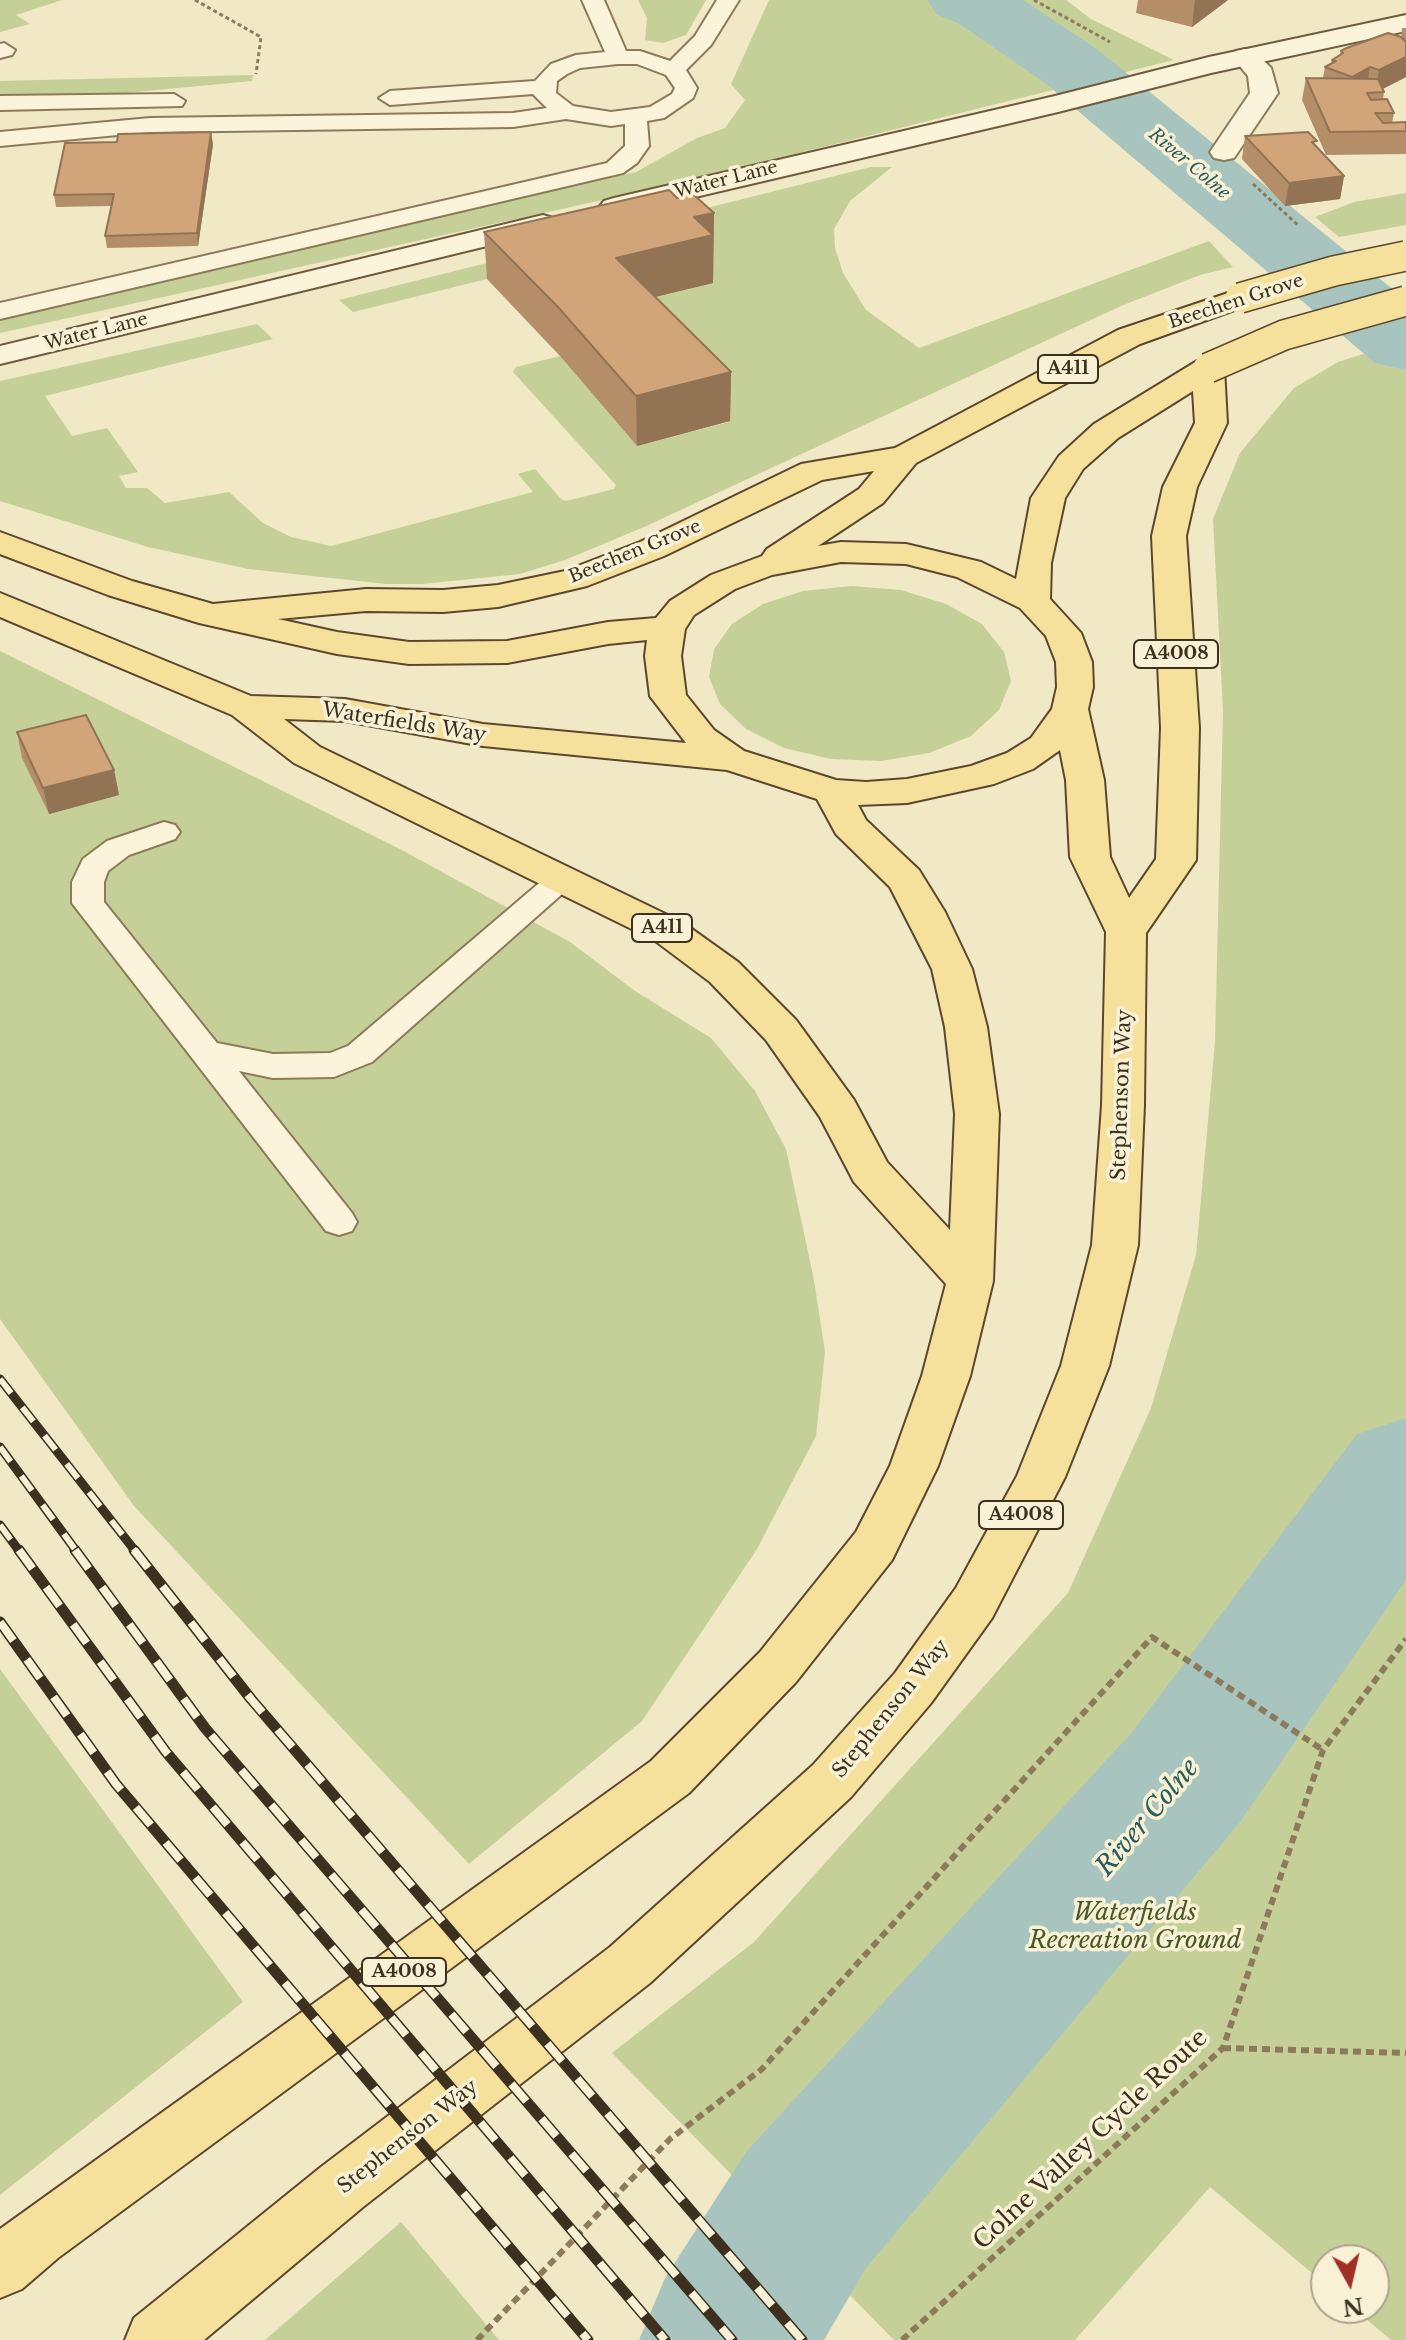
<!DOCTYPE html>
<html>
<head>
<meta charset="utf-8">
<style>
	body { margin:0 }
	#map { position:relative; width:1406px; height:2340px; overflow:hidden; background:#f1e8c5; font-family:"Libre Baskerville",serif }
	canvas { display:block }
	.north { position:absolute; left:1310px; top:2244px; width:80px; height:80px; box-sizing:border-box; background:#f8f1d6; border:2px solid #ada48d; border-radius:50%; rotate:172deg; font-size:22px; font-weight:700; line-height:32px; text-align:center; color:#3d301f }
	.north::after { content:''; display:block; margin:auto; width:28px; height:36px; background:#a03026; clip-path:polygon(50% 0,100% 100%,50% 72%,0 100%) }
</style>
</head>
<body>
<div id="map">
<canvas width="1406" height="2340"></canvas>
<div class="north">N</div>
</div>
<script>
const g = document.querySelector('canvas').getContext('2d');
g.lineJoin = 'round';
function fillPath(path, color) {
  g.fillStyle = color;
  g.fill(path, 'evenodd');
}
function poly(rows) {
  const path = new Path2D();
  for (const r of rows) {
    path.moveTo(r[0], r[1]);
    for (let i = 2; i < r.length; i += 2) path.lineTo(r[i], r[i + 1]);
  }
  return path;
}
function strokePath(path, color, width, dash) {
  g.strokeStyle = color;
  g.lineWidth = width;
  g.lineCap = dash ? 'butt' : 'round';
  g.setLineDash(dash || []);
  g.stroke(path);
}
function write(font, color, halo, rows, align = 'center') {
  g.font = font + ' "Libre Baskerville",serif';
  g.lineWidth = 7;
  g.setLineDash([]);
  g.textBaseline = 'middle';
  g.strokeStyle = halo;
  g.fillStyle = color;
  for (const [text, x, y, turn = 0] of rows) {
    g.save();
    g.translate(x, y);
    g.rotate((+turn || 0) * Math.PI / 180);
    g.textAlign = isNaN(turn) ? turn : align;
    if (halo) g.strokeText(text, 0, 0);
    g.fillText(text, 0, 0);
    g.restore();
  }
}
fillPath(poly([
	[0,0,62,0,16,15,30,24,0,32],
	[638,0,706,0,686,35,663,43,645,40,647,18],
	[769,0,1066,0,1091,19,1174,60,666,186,0,333,0,316,636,172,697,138,725,128,745,100,731,84],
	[253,75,252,81,115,94,0,95,0,81],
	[871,167,892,167,850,201,834,229,835,248,843,273,866,310,919,348,1209,241,1233,267,1200,275,1121,306,644,527,565,560,520,574,422,584,386,584,248,569,148,547,0,501,0,381,257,324,273,339,45,396,72,436,107,428,138,472,119,476,126,488,147,488,165,503,229,492,263,523,291,537,331,546,533,492,518,474,535,469,561,499,566,501,614,489,616,485,513,372,516,367,560,356,637,446,729,422,487,279,353,312,339,300],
	[1406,193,1406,225,1339,237,1315,217,1354,202],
	[1406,340,1406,2340,1391,2340,1353,2308,1374,2308,1374,2260,1326,2260,1326,2285,1210,2187,1075,2340,894,2340,612,2053,754,1942,1068,1593,1151,1408,1196,1255,1215,1042,1223,711,1213,519,1240,453,1294,388,1338,362],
	[852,586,901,590,946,604,982,624,1004,652,1011,681,999,710,971,736,929,753,881,761,831,759,784,748,746,729,720,704,709,677,714,649,732,624,763,604,803,591],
	[0,651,400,849,570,942,635,991,711,1038,755,1091,786,1149,814,1280,825,1352,816,1436,757,1549,642,1721,469,1864,134,1506,0,1319],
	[0,1669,243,2002,0,2195],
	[401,2222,499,2340,265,2340]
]), '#c5d098');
fillPath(poly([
	[927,0,1023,0,1098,50,1406,300,1406,370,1375,363,1044,82,958,23,937,15,927,0],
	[1406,1418,1406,1580,1240,1822,866,2268,824,2340,639,2340,665,2278,746,2152,1134,1730,1357,1434,1406,1418]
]), '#a7c4be');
const lane = poly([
	[582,0,604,0,626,51,640,51,670,61,695,36,717,0,739,0,711,45,686,70,697,88,693,98,664,118,647,121,649,146,637,163,623,173,0,319,0,303,607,163,625,146,625,124,611,126,566,119,513,127,150,132,0,146,0,132,150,118,513,113,547,108,533,94,390,105,379,98,390,91,535,81,551,64,576,55,605,52,582,0],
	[618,64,637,64,666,75,675,88,672,94,650,107,611,112,573,106,556,93,557,81,567,74,580,68,618,64],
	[4,43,15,50,12,55,0,58,0,44,4,43],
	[174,94,185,101,182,106,0,110,0,96,174,94],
	[164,822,175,825,180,832,175,839,129,855,108,871,104,882,104,902,217,1043,273,1054,330,1053,348,1046,551,873,562,870,573,873,578,880,372,1062,334,1077,273,1078,239,1071,352,1213,357,1222,352,1231,339,1235,326,1231,72,903,72,882,83,859,107,841,164,822]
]);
const street = poly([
	[1245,49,1254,51,1271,68,1278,93,1234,158,1224,160,1214,158,1210,152,1250,93,1248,76,1232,57,1236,51,1245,49]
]);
const secondary = poly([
	[1406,15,1406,31,1211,73,1058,112,614,216,604,213,599,207,604,201,614,198,1055,96,1209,57,1406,15],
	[543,215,553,218,558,224,553,230,0,364,0,346,543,215]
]);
const primary = poly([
	[1240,289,1251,292,1255,298,1251,304,1140,344,916,463,883,503,818,546,841,542,906,544,981,562,1016,579,1031,498,1059,456,1094,424,1197,361,1208,359,1219,361,1224,368,1227,423,1197,487,1186,536,1199,728,1196,860,1146,933,1144,1105,1138,1245,1109,1366,1065,1477,992,1618,931,1703,851,1797,650,1983,363,2207,204,2340,125,2340,134,2318,321,2167,610,1947,813,1765,895,1673,956,1588,1017,1476,1061,1366,1092,1245,1102,1105,1106,932,1070,857,1066,780,1060,750,1033,769,994,784,907,803,858,805,866,820,919,870,945,912,972,969,987,1027,999,1114,993,1281,970,1376,938,1466,892,1560,796,1682,689,1793,58,2258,22,2289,0,2298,0,2229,651,1761,760,1652,856,1532,890,1466,922,1376,946,1284,854,1182,820,1117,766,1040,710,982,654,940,294,763,232,715,0,617,0,593,251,696,345,699,483,724,686,743,650,696,645,656,647,640,608,644,507,663,409,664,337,654,199,623,108,595,0,554,0,532,132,581,213,604,366,589,443,590,498,585,565,571,640,542,801,464,895,448,1118,330,1240,289],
	[1193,391,1195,423,1163,487,1152,536,1161,728,1156,859,1129,898,1110,857,1104,780,1088,709,1093,687,1092,662,1081,633,1050,599,1051,563,1065,498,1083,469,1118,438,1193,391],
	[874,471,859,489,767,549,762,556,711,575,670,601,656,618,608,622,507,641,409,642,337,632,278,619,366,611,443,612,498,607,587,586,664,556,822,480,874,471],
	[841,562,906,564,957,577,1020,608,1046,636,1056,662,1057,687,1052,709,1031,738,1007,753,971,766,907,779,866,782,836,780,744,751,714,730,686,695,681,656,685,629,694,615,735,589,772,575,841,562],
	[284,719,345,721,483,746,727,770,817,799,836,834,890,887,932,969,945,1027,955,1114,950,1230,887,1162,854,1100,796,1020,738,962,682,922,320,747,284,719]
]);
strokePath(lane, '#8d7a5a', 4);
strokePath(street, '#8d7a5a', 4);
strokePath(secondary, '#6f5b3d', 4);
strokePath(primary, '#5b472e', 4);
strokePath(poly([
	[195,0,261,37,256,74],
	[1034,0,1110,42],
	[1253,184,1299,226]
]), '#8d7a5a', 3, [4, 3]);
strokePath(poly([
	[1223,2048,1406,2053],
	[477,2340,670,2139,762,2069,1152,1637,1323,1750],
	[902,2340,1223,2048,1323,1750,1406,1639]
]), '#8d7a5a', 6, [8, 5]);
fillPath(lane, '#fbf4da');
fillPath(street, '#fbf4da');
fillPath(secondary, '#fbf4da');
fillPath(primary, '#f5e19c');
const railFar1 = poly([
	[0,1379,136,1552],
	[0,1447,77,1552],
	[0,1525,20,1552]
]);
const rail = poly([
	[19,1550,166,1752,665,2340],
	[75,1550,205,1728,732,2340],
	[134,1550,251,1699,802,2340],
	[0,1622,116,1784,588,2340]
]);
strokePath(railFar1, '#3d301f', 9);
strokePath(rail, '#3d301f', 11);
strokePath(railFar1, '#f8f1d6', 6, [18]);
strokePath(rail, '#f8f1d6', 8, [23]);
const primaryBridge = poly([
	[1240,298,1334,271,1406,256],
	[1208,368,1284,335,1406,301]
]);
strokePath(primaryBridge, '#5b472e', 32, []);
strokePath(primaryBridge, '#f5e19c', 29);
fillPath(poly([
	[1138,0,1228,0,1192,27,1136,13],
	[1402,28,1406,28,1406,77,1382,89,1384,92,1383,99,1394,113,1392,123,1406,122,1406,154,1326,155,1302,100,1306,78,1323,78,1325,67,1331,64,1332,60,1340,55,1341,51,1401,38],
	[1245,136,1317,147,1344,176,1340,199,1285,206,1242,159],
	[213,144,198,246,107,248,105,236,111,206,56,207,54,195],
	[677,198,714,213,713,283,655,297,731,372,730,421,637,446,560,356,487,279,484,232],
	[17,732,114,770,119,795,49,814,22,758]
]), '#b48e68');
fillPath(poly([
	[1195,0,1228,0,1192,27],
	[1406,57,1406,77,1375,93,1379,70],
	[1370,67,1366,90,1348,99,1352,77],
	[211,132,213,144,198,246,197,233],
	[1344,176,1340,199,1285,206,1289,183],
	[714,213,713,283,617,306,616,258,694,217],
	[731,372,730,421,637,446,636,396],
	[114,770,119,795,49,814,43,788]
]), '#927455');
const building = poly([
	[1388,33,1401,37,1406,42,1406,57,1379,70,1370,67,1352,77,1325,67,1336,61,1332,60,1343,53,1341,51,1344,49,1388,33],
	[1306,78,1378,79,1384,92,1367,93,1371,100,1387,99,1394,113,1375,113,1383,123,1406,122,1406,131,1330,132,1306,78],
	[211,132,197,233,105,236,114,194,54,195,65,143,117,142,118,134,211,132],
	[1308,132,1317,141,1312,142,1344,176,1289,183,1245,136,1308,132],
	[669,190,677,198,694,195,714,213,694,217,713,235,616,258,731,372,636,396,558,307,484,232,669,190],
	[86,715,114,770,43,788,17,732,86,715]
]);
fillPath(building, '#d1a579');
strokePath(building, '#927455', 2);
write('italic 18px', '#2d5c5d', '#f8f1d6', [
	["River Colne",1189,164,40]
]);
write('18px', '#3d301f', '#f8f1d6', [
	["Water Lane",726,180,-14],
	["Beechen Grove",1236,302,-18],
	["Water Lane",96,332,-14],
	["Beechen Grove",635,552,-22]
]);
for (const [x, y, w] of [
	[1068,369,60],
	[1176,654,84],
	[662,928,60],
	[1021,1515,84],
	[404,1972,84]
]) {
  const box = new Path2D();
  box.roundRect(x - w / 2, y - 14, w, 28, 6);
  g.fillStyle = '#f8f1d6';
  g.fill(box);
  strokePath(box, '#3d301f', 2);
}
write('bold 18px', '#3d301f', null, [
	["A411",1068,369],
	["A4008",1176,654],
	["A411",662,928],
	["A4008",1021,1515],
	["A4008",404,1972]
]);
write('20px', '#3d301f', '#f8f1d6', [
	["Waterfields Way",404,723,9],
	["Stephenson Way",1122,1095,-88],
	["Stephenson Way",891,1709,-51],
	["Stephenson Way",408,2137,-38]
]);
write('italic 24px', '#485a24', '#f8f1d6', [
	["Waterfields",1135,1913],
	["Recreation Ground",1135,1941]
]);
write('24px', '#3d301f', '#f8f1d6', [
	["Colne Valley Cycle Route",1091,2140,-43]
]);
write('italic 26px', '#2d5c5d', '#f8f1d6', [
	["River Colne",1148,1818,-50]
]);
</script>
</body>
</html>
